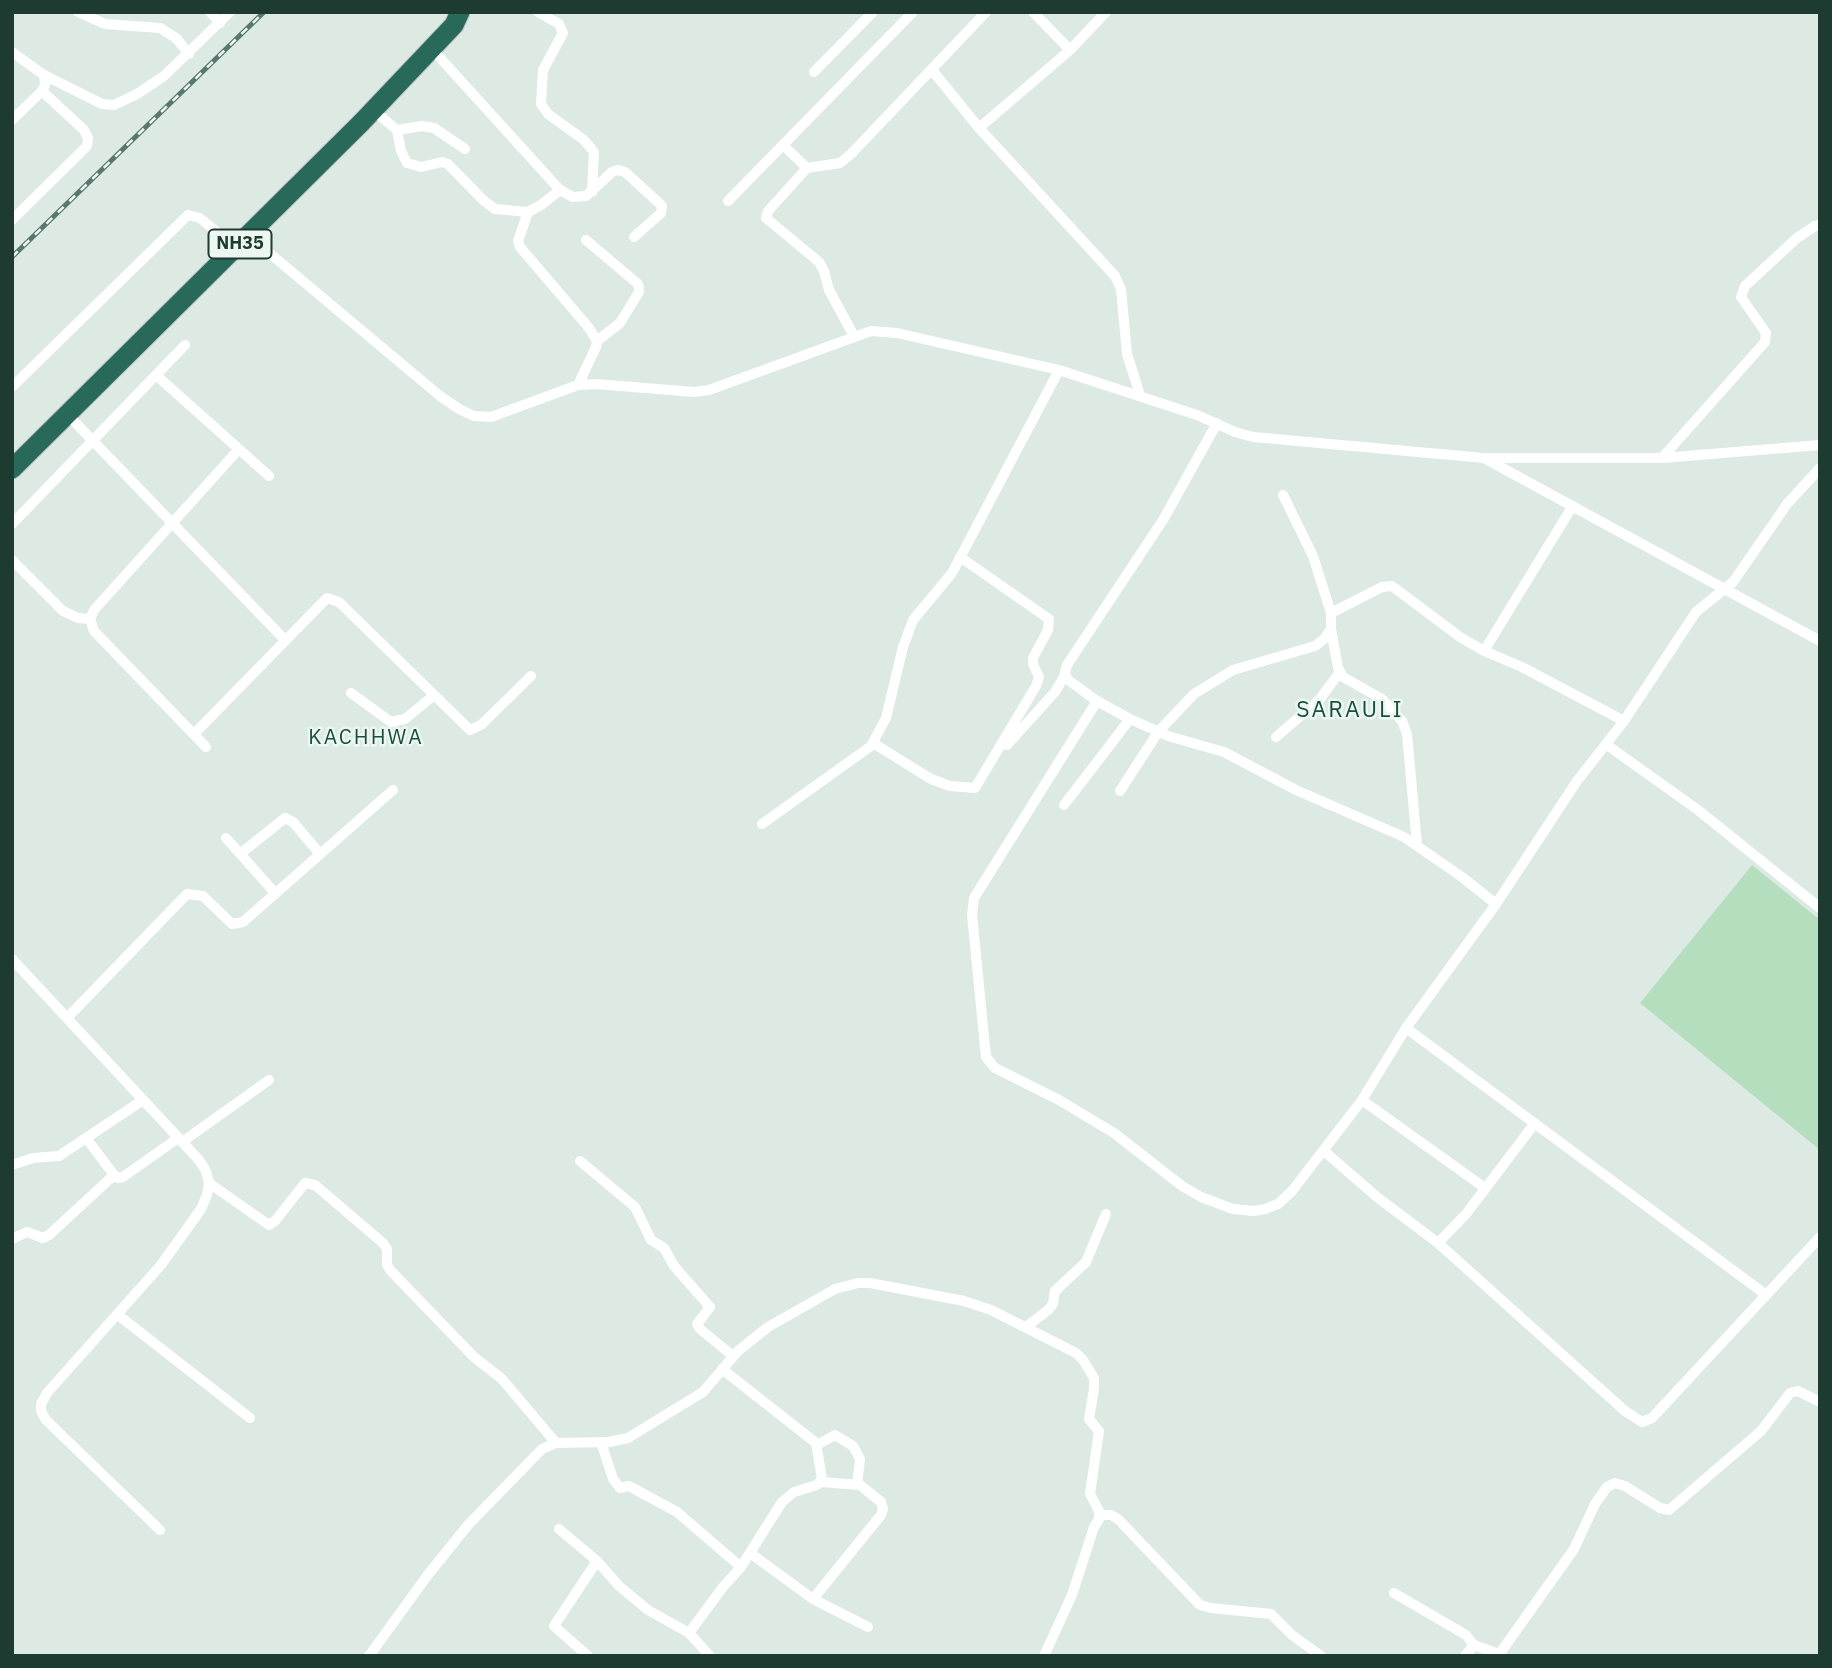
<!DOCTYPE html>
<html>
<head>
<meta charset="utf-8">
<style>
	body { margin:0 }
	#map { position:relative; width:1832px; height:1668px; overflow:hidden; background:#ddeae4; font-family:"IBM Plex Sans",sans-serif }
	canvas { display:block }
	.frame { position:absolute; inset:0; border:14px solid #1e3b32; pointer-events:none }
</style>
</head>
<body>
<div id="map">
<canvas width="1832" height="1668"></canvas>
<div class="frame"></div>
</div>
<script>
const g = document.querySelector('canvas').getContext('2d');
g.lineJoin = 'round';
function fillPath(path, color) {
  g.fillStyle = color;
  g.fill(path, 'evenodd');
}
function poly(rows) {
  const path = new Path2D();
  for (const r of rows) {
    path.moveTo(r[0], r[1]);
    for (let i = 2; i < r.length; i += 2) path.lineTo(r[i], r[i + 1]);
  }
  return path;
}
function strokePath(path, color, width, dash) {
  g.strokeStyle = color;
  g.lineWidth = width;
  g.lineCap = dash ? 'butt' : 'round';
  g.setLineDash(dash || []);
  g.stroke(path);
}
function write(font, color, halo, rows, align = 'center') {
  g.font = font + ' "IBM Plex Sans",sans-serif';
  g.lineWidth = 5;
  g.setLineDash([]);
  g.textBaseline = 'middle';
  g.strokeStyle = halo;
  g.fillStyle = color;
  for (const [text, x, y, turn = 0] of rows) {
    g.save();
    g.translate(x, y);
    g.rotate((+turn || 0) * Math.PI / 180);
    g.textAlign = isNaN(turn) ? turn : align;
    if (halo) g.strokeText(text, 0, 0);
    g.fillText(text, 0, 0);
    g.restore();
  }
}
fillPath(poly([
	[1752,865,1820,920,1820,1150,1640,1003]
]), '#b4debe');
const highway = poly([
	[12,469,361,123,454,25,460,12]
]);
strokePath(highway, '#bcc4c2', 21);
strokePath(poly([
	[78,12,105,24,160,28,176,38,189,54],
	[210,12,220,23],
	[538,12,559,24,563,33,543,70,541,104,548,114,584,140,594,152,592,192],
	[1033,12,1070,50],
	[432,49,560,190,573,197,586,196,612,172,618,170,625,172,659,203,662,206,661,213,634,237],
	[12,52,44,75,45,85,42,91,12,120],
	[932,70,979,128,1115,276,1121,289,1127,354,1140,395],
	[814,72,873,12],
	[44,75,102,104,114,105,137,94,164,76,230,12],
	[373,110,397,130,401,151,407,163,421,167,442,162,448,164,483,200,495,209,528,212,541,205,560,190],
	[979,128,1070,50,1106,12],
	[397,130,422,126,434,128,465,149],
	[783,145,807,168,840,163,851,154,986,12],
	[807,168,768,211,766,218,819,262,824,271,829,290,854,336],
	[728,201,913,12],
	[528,212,518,241,520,247,589,328,597,341,596,347,578,385],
	[12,220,87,146,88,138,84,130,42,91],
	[249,236,440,396,459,409,474,416,491,417,578,385,596,384,694,392,709,390,871,331,897,333,1059,370,1197,415,1235,432,1253,437,1484,458,1662,458,1820,445],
	[586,240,638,284,639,288,639,292,620,323,597,341],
	[156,375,269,476],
	[12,387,188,215,200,218,236,248],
	[68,415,285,640],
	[1217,423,1163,520,1067,665,1065,672,1067,679,1097,701,1130,719,1168,736,1224,752,1296,790,1404,837,1462,877,1496,904],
	[1484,458,1820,641],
	[1662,458,1765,342,1766,333,1741,297,1745,286,1797,238,1815,226,1820,225],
	[12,524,185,345],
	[12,560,63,611,78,618,90,619],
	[1331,613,1382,587,1392,586,1460,637,1484,651,1522,667,1624,721],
	[1331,629,1338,668,1343,677,1382,699,1402,721,1407,734,1417,845],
	[1484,651,1572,507],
	[351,693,391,722,405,719,433,696],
	[1097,701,974,898,972,915,986,1057,995,1068,1059,1100,1114,1133,1182,1186,1201,1197,1233,1209,1253,1211,1265,1209,1278,1204,1292,1191,1362,1100,1406,1028,1496,904,1577,781,1624,721,1696,612,1733,582,1787,504,1820,468],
	[194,734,327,598,339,602,470,730,481,725,531,676],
	[1276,737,1319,700,1340,672],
	[873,743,931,779,950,786,975,788,1036,686,1039,677,1033,664,1033,658,1048,630,1049,619,960,557],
	[1007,745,1055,692,1065,675],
	[1607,745,1698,810,1820,908],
	[206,747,94,631,90,619,94,610,239,449],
	[1120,791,1158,732,1194,694,1233,670,1315,646,1324,639,1331,629,1331,613,1313,556,1283,495],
	[1064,805,1130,719],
	[762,824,871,746,886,718,903,647,913,620,952,573,1059,370],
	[226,838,275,893],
	[240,854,285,818,293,822,320,854],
	[12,959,199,1160,206,1171,209,1183,207,1195,201,1209,161,1265,47,1393,41,1404,41,1411,46,1420,160,1530],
	[67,1018,187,894,203,896,232,924,243,922,393,790],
	[1406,1028,1765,1294],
	[1362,1100,1485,1188],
	[86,1138,114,1175,118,1178,123,1177,178,1138],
	[182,1142,269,1080],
	[1324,1151,1377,1197,1438,1243,1625,1411,1642,1422,1652,1418,1820,1237],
	[580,1161,635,1207,651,1240,664,1248,674,1266,710,1307,697,1324,700,1329,733,1356],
	[12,1165,33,1158,59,1156,143,1100],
	[209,1183,269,1225,275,1221,305,1183,315,1185,383,1243,387,1249,387,1265,391,1271,474,1357,502,1379,556,1443],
	[12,1239,27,1232,43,1238,49,1235,114,1175],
	[1438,1243,1466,1214,1535,1123],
	[118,1315,250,1418],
	[1026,1327,1048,1310,1053,1304,1055,1291,1086,1262,1106,1214],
	[601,1442,613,1479,620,1488,629,1486,677,1512,741,1567],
	[817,1445,835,1435,853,1446,860,1459,857,1484],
	[1099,1515,1111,1515,1118,1519,1200,1605,1211,1608,1271,1614,1292,1635,1321,1656],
	[559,1529,597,1561,619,1586,648,1610,689,1633,710,1656],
	[750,1553,813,1599,868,1627],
	[1394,1593,1466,1635,1474,1645],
	[813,1599,881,1515,883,1509,881,1502,860,1485,821,1482],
	[689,1633,723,1587,741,1567,782,1502,794,1492,817,1485,822,1479,816,1443,722,1369],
	[369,1656,427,1576,468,1525,542,1449,556,1443,609,1442,628,1438,703,1392,738,1351,768,1327,835,1289,858,1283,870,1283,964,1301,991,1310,1076,1353,1083,1360,1094,1378,1094,1389,1089,1419,1099,1431,1090,1494,1099,1511,1099,1519,1094,1527,1072,1595,1044,1656],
	[588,1656,554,1626,597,1561],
	[1465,1656,1474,1645,1499,1654],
	[1498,1656,1574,1549,1595,1504,1607,1487,1615,1483,1625,1486,1660,1508,1669,1510,1761,1431,1790,1393,1798,1391,1820,1402]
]), '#fff', 10);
strokePath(highway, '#28695a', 19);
const rail = poly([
	[12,257,264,12]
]);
strokePath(rail, '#58776e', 5);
strokePath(rail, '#edf7f2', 2.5, [8]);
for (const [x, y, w] of [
	[240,244,63]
]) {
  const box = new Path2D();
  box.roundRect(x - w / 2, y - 14.5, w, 29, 5);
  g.fillStyle = '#edf7f2';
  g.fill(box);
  strokePath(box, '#1e3b32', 2);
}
write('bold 18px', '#1e3b32', null, [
	["NH35",240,244]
]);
g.letterSpacing = '2px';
write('21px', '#194e40', '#edf7f2', [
	["KACHHWA",366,738]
]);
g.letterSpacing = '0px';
g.letterSpacing = '2px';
write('23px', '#194e40', '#edf7f2', [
	["SARAULI",1350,710]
]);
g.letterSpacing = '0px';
</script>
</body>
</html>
